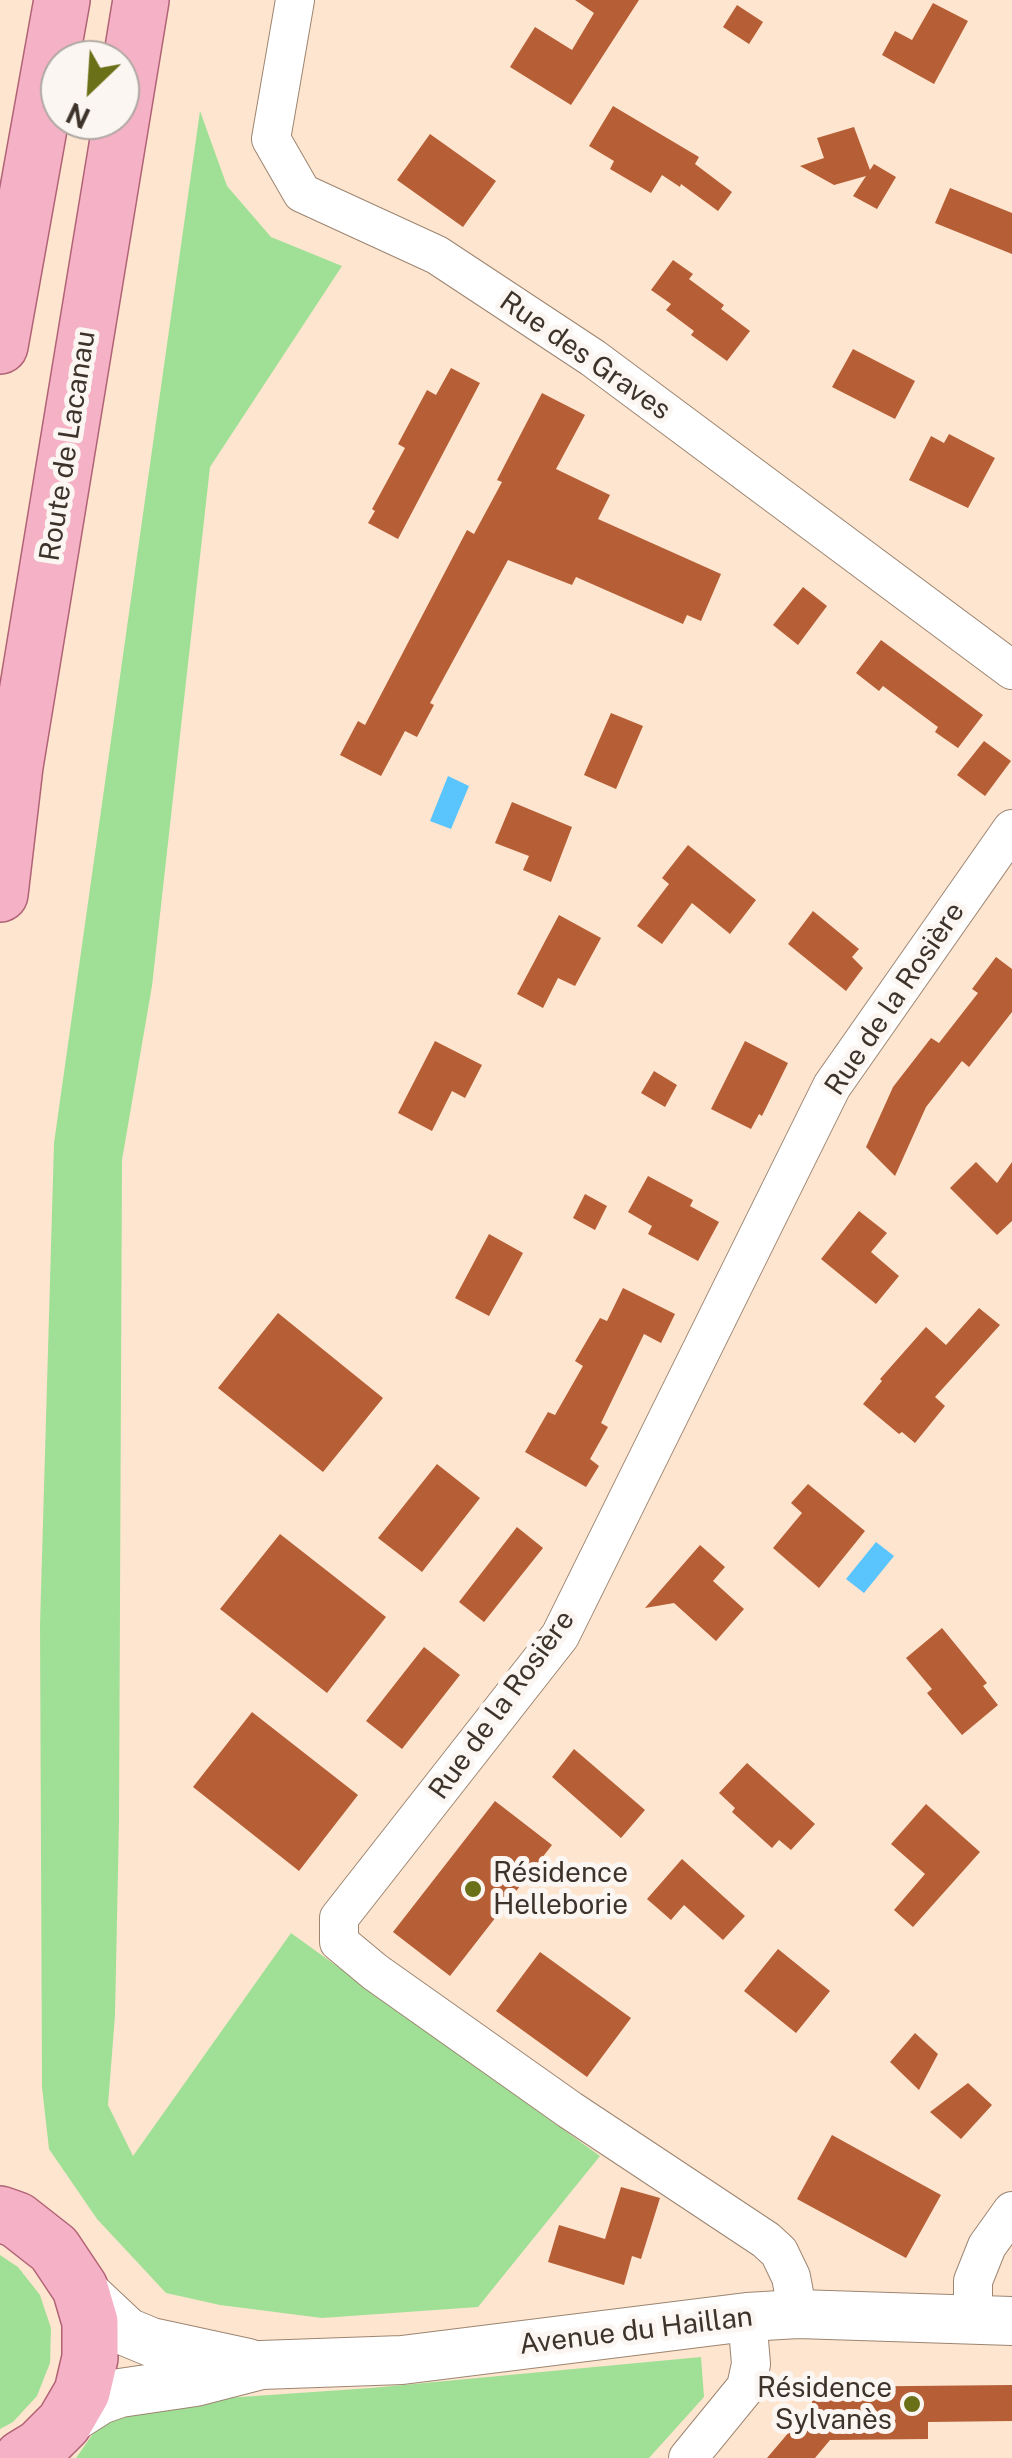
<!DOCTYPE html>
<html>
<head>
<meta charset="utf-8">
<style>
	body { margin:0 }
	#map { position:relative; width:1012px; height:2458px; overflow:hidden; background:#fee5cf; font-family:"Public Sans",sans-serif }
	canvas { display:block }
	.north { position:absolute; left:40px; top:40px; width:100px; height:100px; box-sizing:border-box; background:#fbf6f2; border:2px solid #afa8a2; border-radius:50%; rotate:205deg; font-size:28px; font-weight:700; line-height:40px; text-align:center; color:#3d332b }
	.north::after { content:''; display:block; margin:auto; width:35px; height:45px; background:#6a7017; clip-path:polygon(50% 0,100% 100%,50% 72%,0 100%) }
</style>
</head>
<body>
<div id="map">
<canvas width="1012" height="2458"></canvas>
<div class="north">N</div>
</div>
<script>
const g = document.querySelector('canvas').getContext('2d');
g.lineJoin = 'round';
function fillPath(path, color) {
  g.fillStyle = color;
  g.fill(path, 'evenodd');
}
function poly(rows) {
  const path = new Path2D();
  for (const r of rows) {
    path.moveTo(r[0], r[1]);
    for (let i = 2; i < r.length; i += 2) path.lineTo(r[i], r[i + 1]);
  }
  return path;
}
function strokePath(path, color, width, dash) {
  g.strokeStyle = color;
  g.lineWidth = width;
  g.lineCap = dash ? 'butt' : 'round';
  g.setLineDash(dash || []);
  g.stroke(path);
}
function write(font, color, halo, rows, align = 'center') {
  g.font = font + ' "Public Sans",sans-serif';
  g.lineWidth = 10;
  g.setLineDash([]);
  g.textBaseline = 'middle';
  g.strokeStyle = halo;
  g.fillStyle = color;
  for (const [text, x, y, turn = 0] of rows) {
    g.save();
    g.translate(x, y);
    g.rotate((+turn || 0) * Math.PI / 180);
    g.textAlign = isNaN(turn) ? turn : align;
    if (halo) g.strokeText(text, 0, 0);
    g.fillText(text, 0, 0);
    g.restore();
  }
}
fillPath(poly([
	[200,111,227,186,271,237,342,266,210,467,152,986,122,1160,119,1823,115,2015,108,2105,133,2156,291,1933,600,2156,478,2307,322,2318,220,2305,166,2293,97,2219,49,2149,42,2087,40,1625,54,1143],
	[0,2255,18,2267,40,2295,51,2328,50,2363,37,2396,13,2422,0,2429],
	[701,2357,704,2397,649,2458,76,2458,99,2425,135,2408,182,2401,371,2388]
]), '#a0e096');
fillPath(poly([
	[448,776,469,786,451,829,430,821],
	[876,1542,894,1556,864,1593,846,1579]
]), '#5ac4fd');
fillPath(poly([
	[575,0,639,0,571,105,510,67,535,27,572,50,594,13],
	[933,3,968,21,934,84,882,55,895,31,912,40],
	[737,5,763,22,749,44,723,27],
	[613,106,699,157,695,164,732,192,718,211,681,184,680,187,662,175,651,193,610,169,614,161,589,146],
	[854,127,870,170,874,164,896,177,877,209,853,196,866,176,834,185,800,166,824,158,817,138],
	[430,134,496,181,463,227,397,180],
	[950,188,1012,213,1012,254,935,223],
	[673,260,693,274,689,279,724,305,721,309,750,331,727,361,691,335,694,331,666,310,671,304,651,290],
	[853,349,915,381,895,419,832,387],
	[451,368,480,383,398,539,368,523,375,511,372,509,405,448,398,444,427,390,436,395],
	[542,393,585,415,556,469,610,495,598,519,721,574,701,621,687,615,683,624,576,577,572,585,508,560,430,703,434,705,417,737,405,731,381,776,340,755,358,721,365,725,467,530,474,534,502,482,497,480],
	[949,434,995,458,968,508,909,480,931,436,944,443],
	[803,587,827,606,798,645,773,625],
	[881,640,983,715,958,748,935,732,938,727,883,686,879,691,856,673],
	[611,713,643,726,616,789,584,775],
	[984,741,1011,761,985,796,957,775],
	[512,802,572,827,551,882,523,870,529,856,495,843],
	[688,845,756,900,730,934,692,903,662,944,637,926,669,884,662,878],
	[813,911,859,949,852,957,863,968,846,991,788,944],
	[559,915,601,938,575,986,558,978,543,1008,517,994],
	[996,957,1012,969,1012,1012,969,1067,962,1061,926,1107,895,1176,866,1147,893,1087,931,1038,939,1043,978,993,972,989],
	[435,1041,482,1065,465,1098,452,1091,432,1131,398,1113],
	[745,1041,788,1063,762,1116,759,1114,751,1129,711,1109],
	[654,1071,677,1085,665,1107,641,1093],
	[976,1162,997,1183,1012,1162,1012,1221,997,1235,950,1188],
	[648,1176,693,1200,690,1206,719,1222,698,1261,648,1234,652,1226,628,1212],
	[585,1194,607,1206,595,1230,573,1218],
	[859,1211,887,1233,871,1252,899,1276,876,1304,821,1259],
	[489,1234,523,1253,489,1316,455,1298],
	[623,1288,675,1314,661,1343,644,1334,601,1423,608,1427,590,1459,599,1466,586,1487,525,1452,548,1412,555,1415,583,1366,575,1361,600,1318,607,1321],
	[979,1308,1000,1325,935,1397,945,1406,915,1443,902,1432,899,1434,863,1404,882,1381,880,1379,926,1327,946,1345],
	[278,1313,383,1398,323,1472,218,1388],
	[437,1464,480,1498,422,1572,378,1538],
	[808,1484,865,1531,819,1588,773,1548,802,1513,791,1503],
	[517,1527,543,1548,484,1622,459,1602],
	[280,1534,386,1617,327,1693,220,1609],
	[700,1545,725,1567,713,1581,744,1609,716,1641,674,1603,645,1608],
	[942,1628,987,1683,983,1686,998,1705,962,1735,927,1693,932,1689,906,1658],
	[424,1647,460,1675,402,1749,366,1721],
	[252,1712,358,1795,299,1871,193,1787],
	[574,1749,645,1810,621,1838,552,1777],
	[747,1763,815,1824,791,1850,779,1840,772,1848,732,1812,735,1808,719,1793],
	[495,1801,552,1845,450,1976,393,1932],
	[926,1804,980,1852,913,1927,894,1910,925,1874,891,1844],
	[682,1859,745,1916,723,1940,684,1905,671,1920,647,1899],
	[778,1949,830,1991,796,2033,744,1991],
	[540,1952,631,2018,587,2077,496,2011],
	[915,2033,938,2054,919,2090,890,2062],
	[968,2083,992,2105,961,2139,930,2112],
	[832,2135,941,2195,906,2258,797,2199],
	[621,2187,660,2198,641,2259,632,2256,624,2285,548,2262,559,2225,605,2239],
	[1012,2385,1012,2421,928,2422,928,2439,830,2440,815,2458,767,2458,812,2405,812,2387]
]), '#b65e35');
const minor = poly([
	[295,0,271,139,302,193,437,255,593,358,1012,670],
	[798,2314,791,2277,779,2252,766,2240,570,2110,375,1972,339,1942,339,1918,560,1636,832,1086,1012,829],
	[973,2319,973,2281,987,2246,1012,2211],
	[688,2458,746,2387,751,2364,747,2317]
]);
const tertiary = poly([
	[80,2288,127,2332,151,2342,248,2363],
	[64,2423,100,2400,120,2393,195,2382,261,2365,402,2360,747,2317,798,2314,1012,2321]
]);
const primary = poly([
	[0,346,62,0],
	[0,894,15,766,141,0],
	[0,2214,17,2220,54,2249,80,2288,90,2322,90,2358,82,2392,64,2423,40,2447,22,2458]
]);
strokePath(minor, '#9c8571', 40);
strokePath(tertiary, '#9c8571', 50);
strokePath(primary, '#b16376', 58);
strokePath(minor, '#fff', 38);
strokePath(tertiary, '#fff', 48);
strokePath(primary, '#f5b1c5', 55);
for (const [x, y, r, color] of [
	[473,1889,10,"#6a7017"],
	[912,2404,10,"#6a7017"]
]) {
  const dot = new Path2D();
  dot.arc(x, y, r, 0, 2 * Math.PI);
  g.fillStyle = color;
  g.fill(dot);
  strokePath(dot, '#fbf6f2', 4);
}
write('28px', '#3d332b', '#fbf6f2', [
	["Rue des Graves",585,356,35],
	["Route de Lacanau",68,446,-81],
	["Rue de la Rosière",895,999,-56],
	["Rue de la Rosière",502,1705,-54],
	["Avenue du Haillan",636,2331,-7]
]);
write('28px', '#3d332b', '#fbf6f2', [
	["Résidence",493,1873],
	["Helleborie",493,1905],
	["Résidence",892,2388,"right"],
	["Sylvanès",892,2420,"right"]
], 'left');
</script>
</body>
</html>
